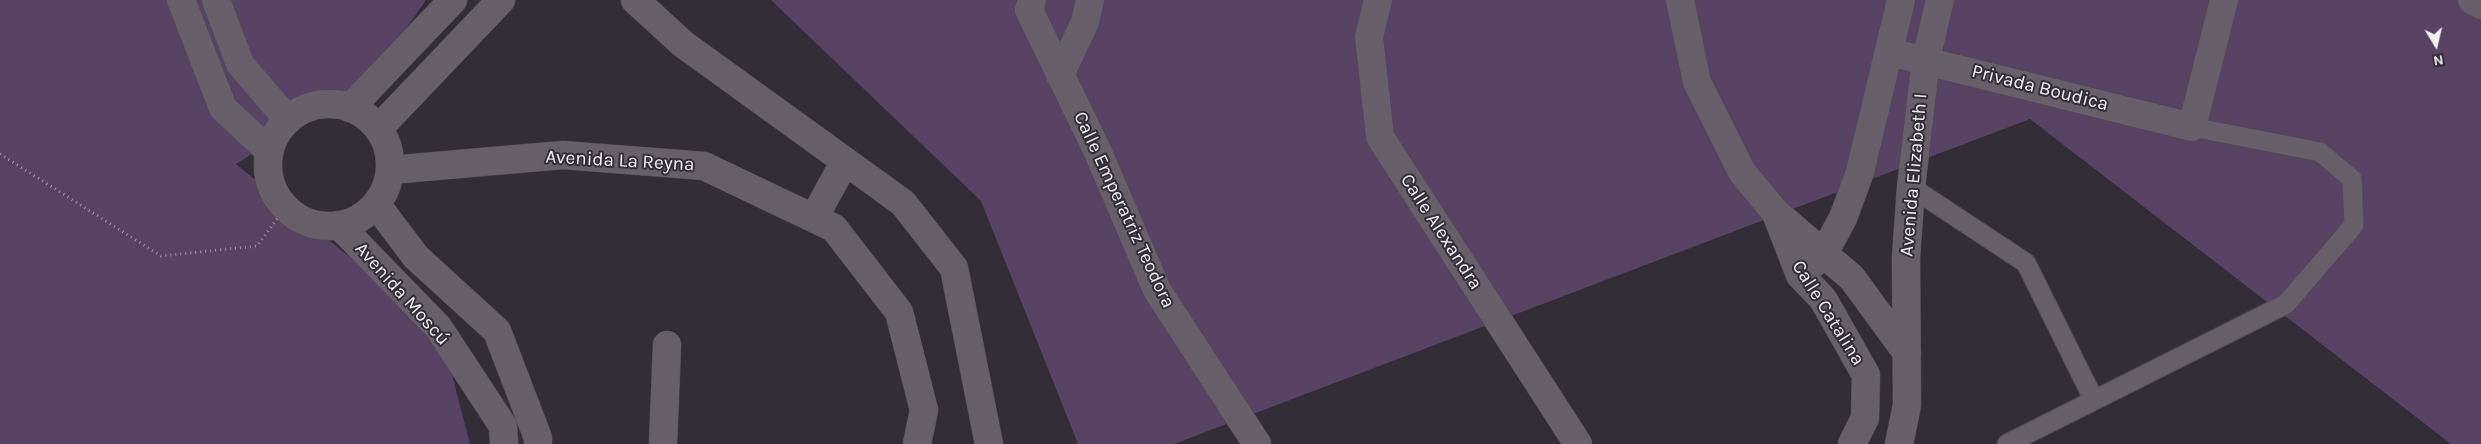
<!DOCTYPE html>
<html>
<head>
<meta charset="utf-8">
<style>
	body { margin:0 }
	#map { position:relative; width:2481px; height:444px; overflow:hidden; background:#332d37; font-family:Karla,sans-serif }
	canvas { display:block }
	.north { position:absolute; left:2411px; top:20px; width:50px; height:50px; -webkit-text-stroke:4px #332d37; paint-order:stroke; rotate:171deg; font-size:14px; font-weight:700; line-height:20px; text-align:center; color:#f4f1f7 }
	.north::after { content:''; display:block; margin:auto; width:18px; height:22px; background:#f4f1f7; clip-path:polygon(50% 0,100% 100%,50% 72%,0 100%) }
</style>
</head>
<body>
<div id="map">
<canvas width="2481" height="444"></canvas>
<div class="north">N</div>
</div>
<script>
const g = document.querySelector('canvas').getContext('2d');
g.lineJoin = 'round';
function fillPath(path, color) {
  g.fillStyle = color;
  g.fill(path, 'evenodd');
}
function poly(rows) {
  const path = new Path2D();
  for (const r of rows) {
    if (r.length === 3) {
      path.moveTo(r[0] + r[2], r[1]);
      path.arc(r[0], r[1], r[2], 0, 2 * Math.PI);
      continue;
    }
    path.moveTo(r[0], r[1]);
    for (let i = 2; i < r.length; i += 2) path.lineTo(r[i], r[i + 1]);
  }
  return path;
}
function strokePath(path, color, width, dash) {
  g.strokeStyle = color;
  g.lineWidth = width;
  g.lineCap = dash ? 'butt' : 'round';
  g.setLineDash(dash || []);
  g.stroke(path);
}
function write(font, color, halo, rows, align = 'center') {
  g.font = font + ' Karla,sans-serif';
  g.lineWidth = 4;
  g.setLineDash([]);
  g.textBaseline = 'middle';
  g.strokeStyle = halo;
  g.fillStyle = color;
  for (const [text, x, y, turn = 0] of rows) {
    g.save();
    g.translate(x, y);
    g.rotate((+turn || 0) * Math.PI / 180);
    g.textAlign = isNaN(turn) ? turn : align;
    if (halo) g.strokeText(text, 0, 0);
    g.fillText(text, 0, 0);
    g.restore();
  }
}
fillPath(poly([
	[0,0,426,0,372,78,236,164,441,332,470,444,0,444],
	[771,0,2481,0,2481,444,2451,444,2030,119,1174,444,1078,444,981,201]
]), '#574464');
const service = poly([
	[1911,187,2026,263,2094,400],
	[2007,444,2286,304,2354,225,2352,179,2320,152,2192,127]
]);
const minor = poly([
	[181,0,223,108,269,151],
	[216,0,240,64,288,120],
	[635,0,683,44,903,203,954,268,989,444],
	[1032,0,1029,10,1097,150,1157,290,1257,444],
	[1378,0,1369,37,1380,137,1578,444],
	[1680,0,1697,82,1742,172,1775,212,1852,278,1907,353],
	[2472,0,2481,5],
	[1889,52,2192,127,2224,0],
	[1060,75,1085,22,1090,0],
	[390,170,563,155,704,166,834,228,899,312,924,410,917,444],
	[1777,216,1800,275,1823,299,1866,375,1865,418,1852,444],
	[814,218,845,161],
	[1800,275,1823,255,1843,218,1860,172,1901,0],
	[663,444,667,345],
	[1899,444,1907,405,1906,257,1911,187,1926,59,1940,0]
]);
const tertiary = poly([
	[329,165,61],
	[350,108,453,0],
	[378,129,501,0],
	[376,204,416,257,497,331,538,438,538,444],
	[339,225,438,327,503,426,504,444]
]);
strokePath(service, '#4f4b53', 21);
strokePath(minor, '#4f4b53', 29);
strokePath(tertiary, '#4f4b53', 29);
strokePath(poly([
	[0,154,161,256,257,246,285,208]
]), '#9a969e', 3, [1, 4]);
strokePath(service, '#67606b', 19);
strokePath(minor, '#67606b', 28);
strokePath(tertiary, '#67606b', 28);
write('19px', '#f4f1f7', '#332d37', [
	["Privada Boudica",2040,88,14],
	["Avenida La Reyna",620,161,3],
	["Avenida Elizabeth I",1914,175,-85],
	["Calle Emperatriz Teodora",1124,210,65],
	["Calle Alexandra",1441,232,57],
	["Avenida Moscú",402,294,48],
	["Calle Catalina",1828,313,58]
]);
</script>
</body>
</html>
